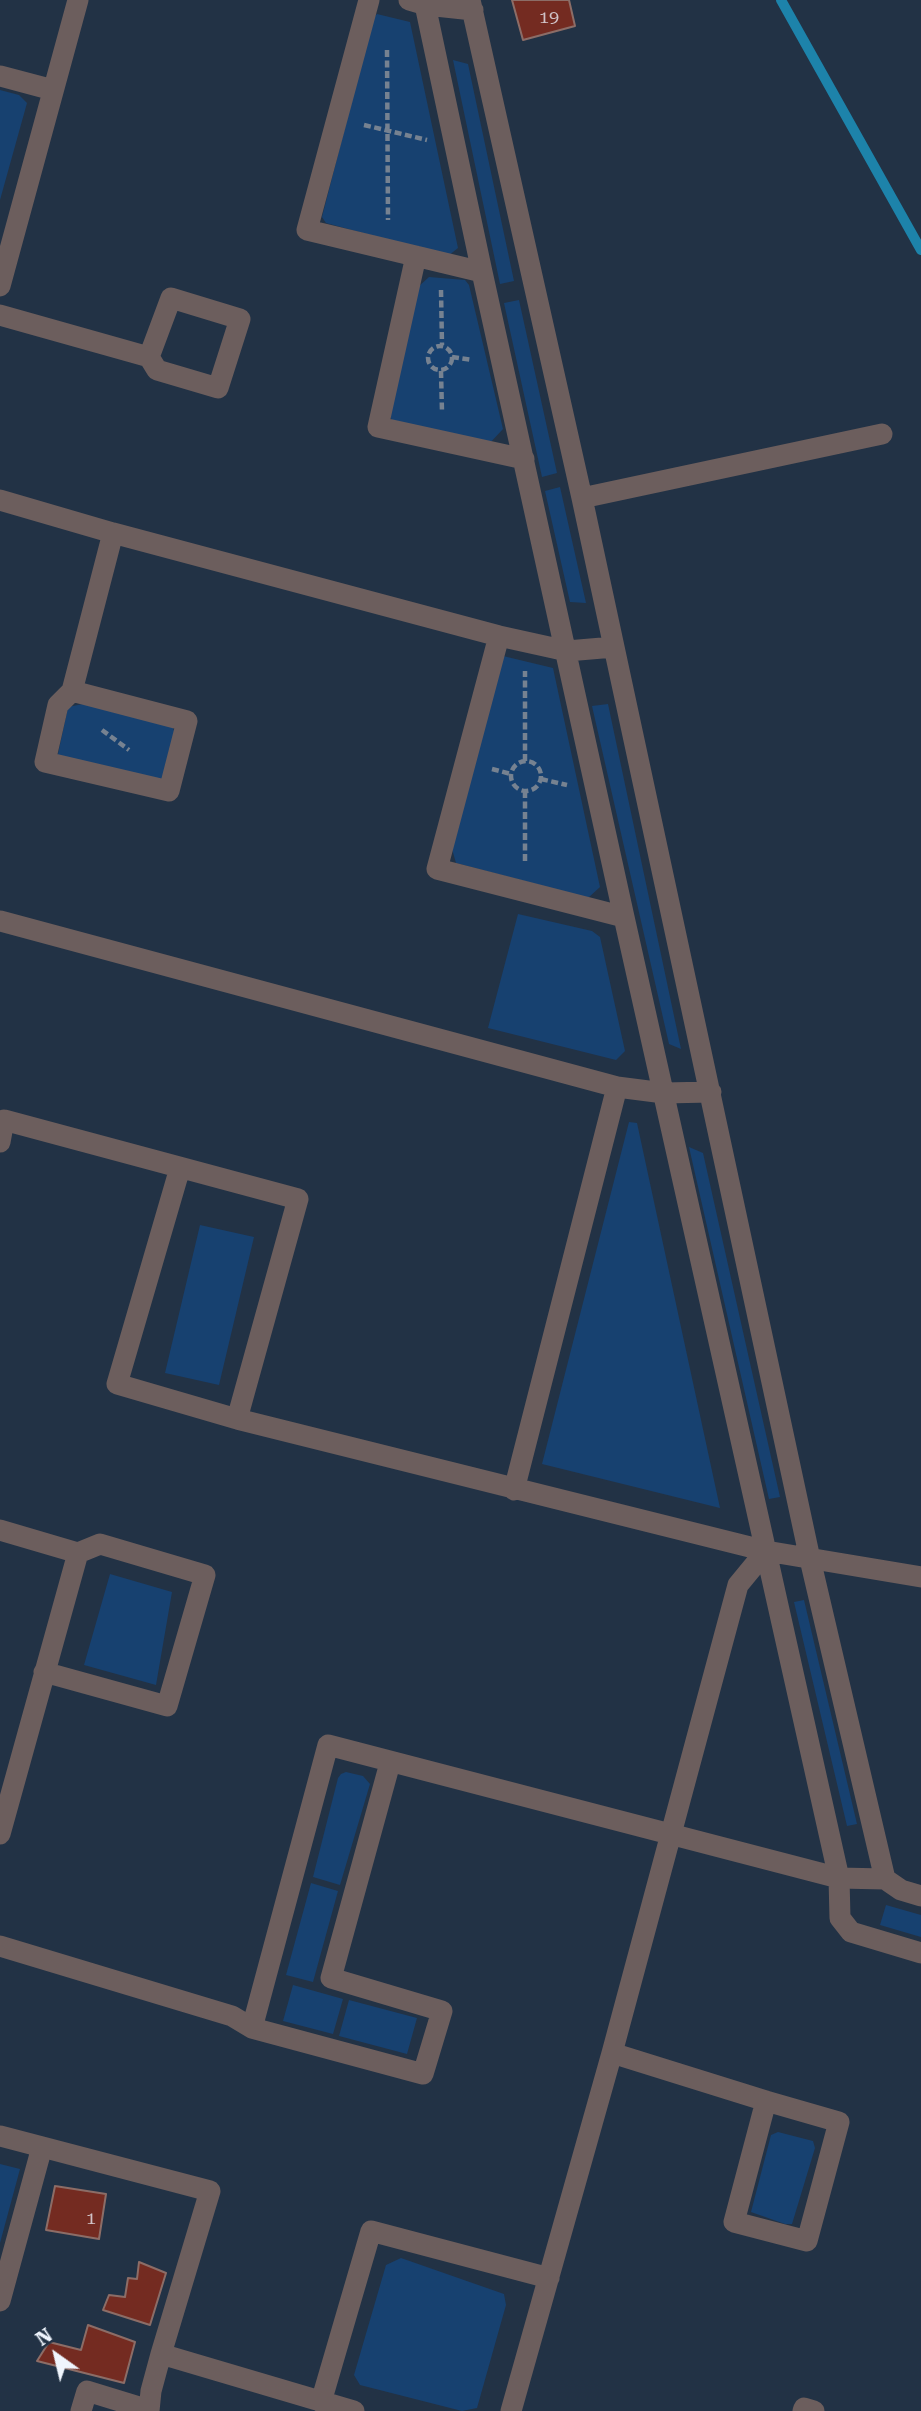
<!DOCTYPE html>
<html>
<head>
<meta charset="utf-8">
<style>
	body { margin:0 }
	#map { position:relative; width:921px; height:2411px; overflow:hidden; background:#223245; font-family:"Roboto Serif",serif }
	canvas { display:block }
	.north { position:absolute; left:21px; top:2320px; width:70px; height:70px; -webkit-text-stroke:5px #223245; paint-order:stroke; rotate:326deg; font-size:19px; font-weight:700; line-height:28px; text-align:center; color:#eff5fd }
	.north::after { content:''; display:block; margin:auto; width:24px; height:32px; background:#eff5fd; clip-path:polygon(50% 0,100% 100%,50% 72%,0 100%) }
</style>
</head>
<body>
<div id="map">
<canvas width="921" height="2411"></canvas>
<div class="north">N</div>
</div>
<script>
const g = document.querySelector('canvas').getContext('2d');
g.lineJoin = 'round';
function fillPath(path, color) {
  g.fillStyle = color;
  g.fill(path, 'evenodd');
}
function poly(rows) {
  const path = new Path2D();
  for (const r of rows) {
    if (r.length === 3) {
      path.moveTo(r[0] + r[2], r[1]);
      path.arc(r[0], r[1], r[2], 0, 2 * Math.PI);
      continue;
    }
    path.moveTo(r[0], r[1]);
    for (let i = 2; i < r.length; i += 2) path.lineTo(r[i], r[i + 1]);
  }
  return path;
}
function strokePath(path, color, width, dash) {
  g.strokeStyle = color;
  g.lineWidth = width;
  g.lineCap = dash ? 'butt' : 'round';
  g.setLineDash(dash || []);
  g.stroke(path);
}
function write(font, color, halo, rows, align = 'center') {
  g.font = font + ' "Roboto Serif",serif';
  g.lineWidth = 6;
  g.setLineDash([]);
  g.textBaseline = 'middle';
  g.strokeStyle = halo;
  g.fillStyle = color;
  for (const [text, x, y, turn = 0] of rows) {
    g.save();
    g.translate(x, y);
    g.rotate((+turn || 0) * Math.PI / 180);
    g.textAlign = isNaN(turn) ? turn : align;
    if (halo) g.strokeText(text, 0, 0);
    g.fillText(text, 0, 0);
    g.restore();
  }
}
fillPath(poly([
	[377,14,410,22,458,248,448,256,326,223,322,217,373,18],
	[453,60,468,64,514,281,500,284],
	[0,90,19,95,27,103,0,200],
	[429,277,465,280,469,285,503,429,489,444,393,423,388,411,417,288],
	[519,300,557,473,542,477,504,303],
	[560,487,586,603,570,602,545,491],
	[503,656,553,668,600,887,588,898,456,863,452,849],
	[83,704,172,725,175,734,164,777,159,785,60,760,58,754,68,707],
	[608,704,681,1049,669,1044,592,706],
	[518,914,592,931,600,937,625,1051,616,1060,488,1028],
	[629,1122,637,1123,720,1508,542,1464],
	[689,1147,703,1153,780,1497,769,1499],
	[200,1225,254,1237,219,1385,165,1373],
	[110,1574,172,1592,156,1685,84,1665],
	[804,1600,857,1824,847,1826,794,1602],
	[346,1772,363,1776,370,1784,340,1885,313,1877,338,1778,341,1774],
	[311,1883,338,1891,313,1982,286,1975],
	[886,1905,921,1915,921,1937,880,1925],
	[293,1985,343,1999,333,2034,283,2021],
	[349,2000,417,2018,407,2054,339,2036],
	[778,2132,813,2141,815,2148,792,2224,785,2224,751,2212,771,2135],
	[0,2164,20,2169,0,2243],
	[401,2258,504,2294,506,2305,477,2408,462,2411,360,2385,354,2375,386,2265]
]), '#174170');
strokePath(poly([
	[781,0,921,250]
]), '#1d83aa', 10);
const building = poly([
	[512,0,569,0,575,26,523,40,512,0],
	[55,2186,106,2194,99,2239,46,2230,55,2186],
	[139,2262,166,2273,150,2325,103,2310,109,2295,125,2297,128,2278,137,2279,139,2262],
	[88,2325,135,2342,124,2383,37,2361,49,2342,81,2350,88,2325]
]);
fillPath(building, '#742b21');
strokePath(building, '#8c6d67', 2);
strokePath(poly([
	[387,50,388,220],
	[364,125,427,140],
	[441,290,442,345],
	[440,358,12],
	[452,357,472,360],
	[441,371,442,412],
	[102,730,129,750],
	[525,761,525,671],
	[526,776,15],
	[492,769,511,774],
	[541,779,567,785],
	[525,791,525,863]
]), '#768291', 4.5, [7, 3.5]);
strokePath(poly([
	[369,0,307,230,482,272],
	[409,0,426,5,473,10],
	[424,0,482,272,624,917,839,1878,840,1918,851,1932,921,1953],
	[470,0,582,498,810,1559,885,1879,901,1890,921,1896],
	[0,76,53,90],
	[416,256,378,427,524,459],
	[0,286,78,0],
	[0,315,149,357,157,370,218,388,240,319,171,298,149,357],
	[582,498,882,434],
	[0,500,113,533,499,636,567,651,614,647],
	[499,636,437,869,624,917],
	[72,691,187,721,169,791,45,762,58,705,72,691,113,533],
	[0,921,617,1087,664,1093,711,1092],
	[0,1142,4,1120,298,1199,237,1419,766,1551,921,1577],
	[180,1168,117,1384,237,1419],
	[514,1490,617,1087],
	[0,1530,78,1553,100,1544,205,1575,167,1706,44,1672],
	[0,1834,78,1553],
	[0,1946,232,2016,252,2028,423,2074,442,2011,331,1978,390,1763],
	[252,2028,328,1745,839,1878,885,1879],
	[612,2053,766,2101],
	[766,2101,839,2122,807,2241,734,2222,766,2101],
	[0,2136,210,2191,161,2354,354,2411],
	[0,2301,42,2147],
	[321,2402,371,2231,549,2278],
	[81,2411,87,2391,149,2410],
	[149,2411,151,2391,161,2354],
	[511,2411,612,2053,738,1585,766,1551],
	[803,2411,804,2408,814,2411]
]), '#6c5e5d', 21);
write('18px', '#d0c2c6', null, [
	["19",549,18],
	["1",91,2219]
]);
</script>
</body>
</html>
